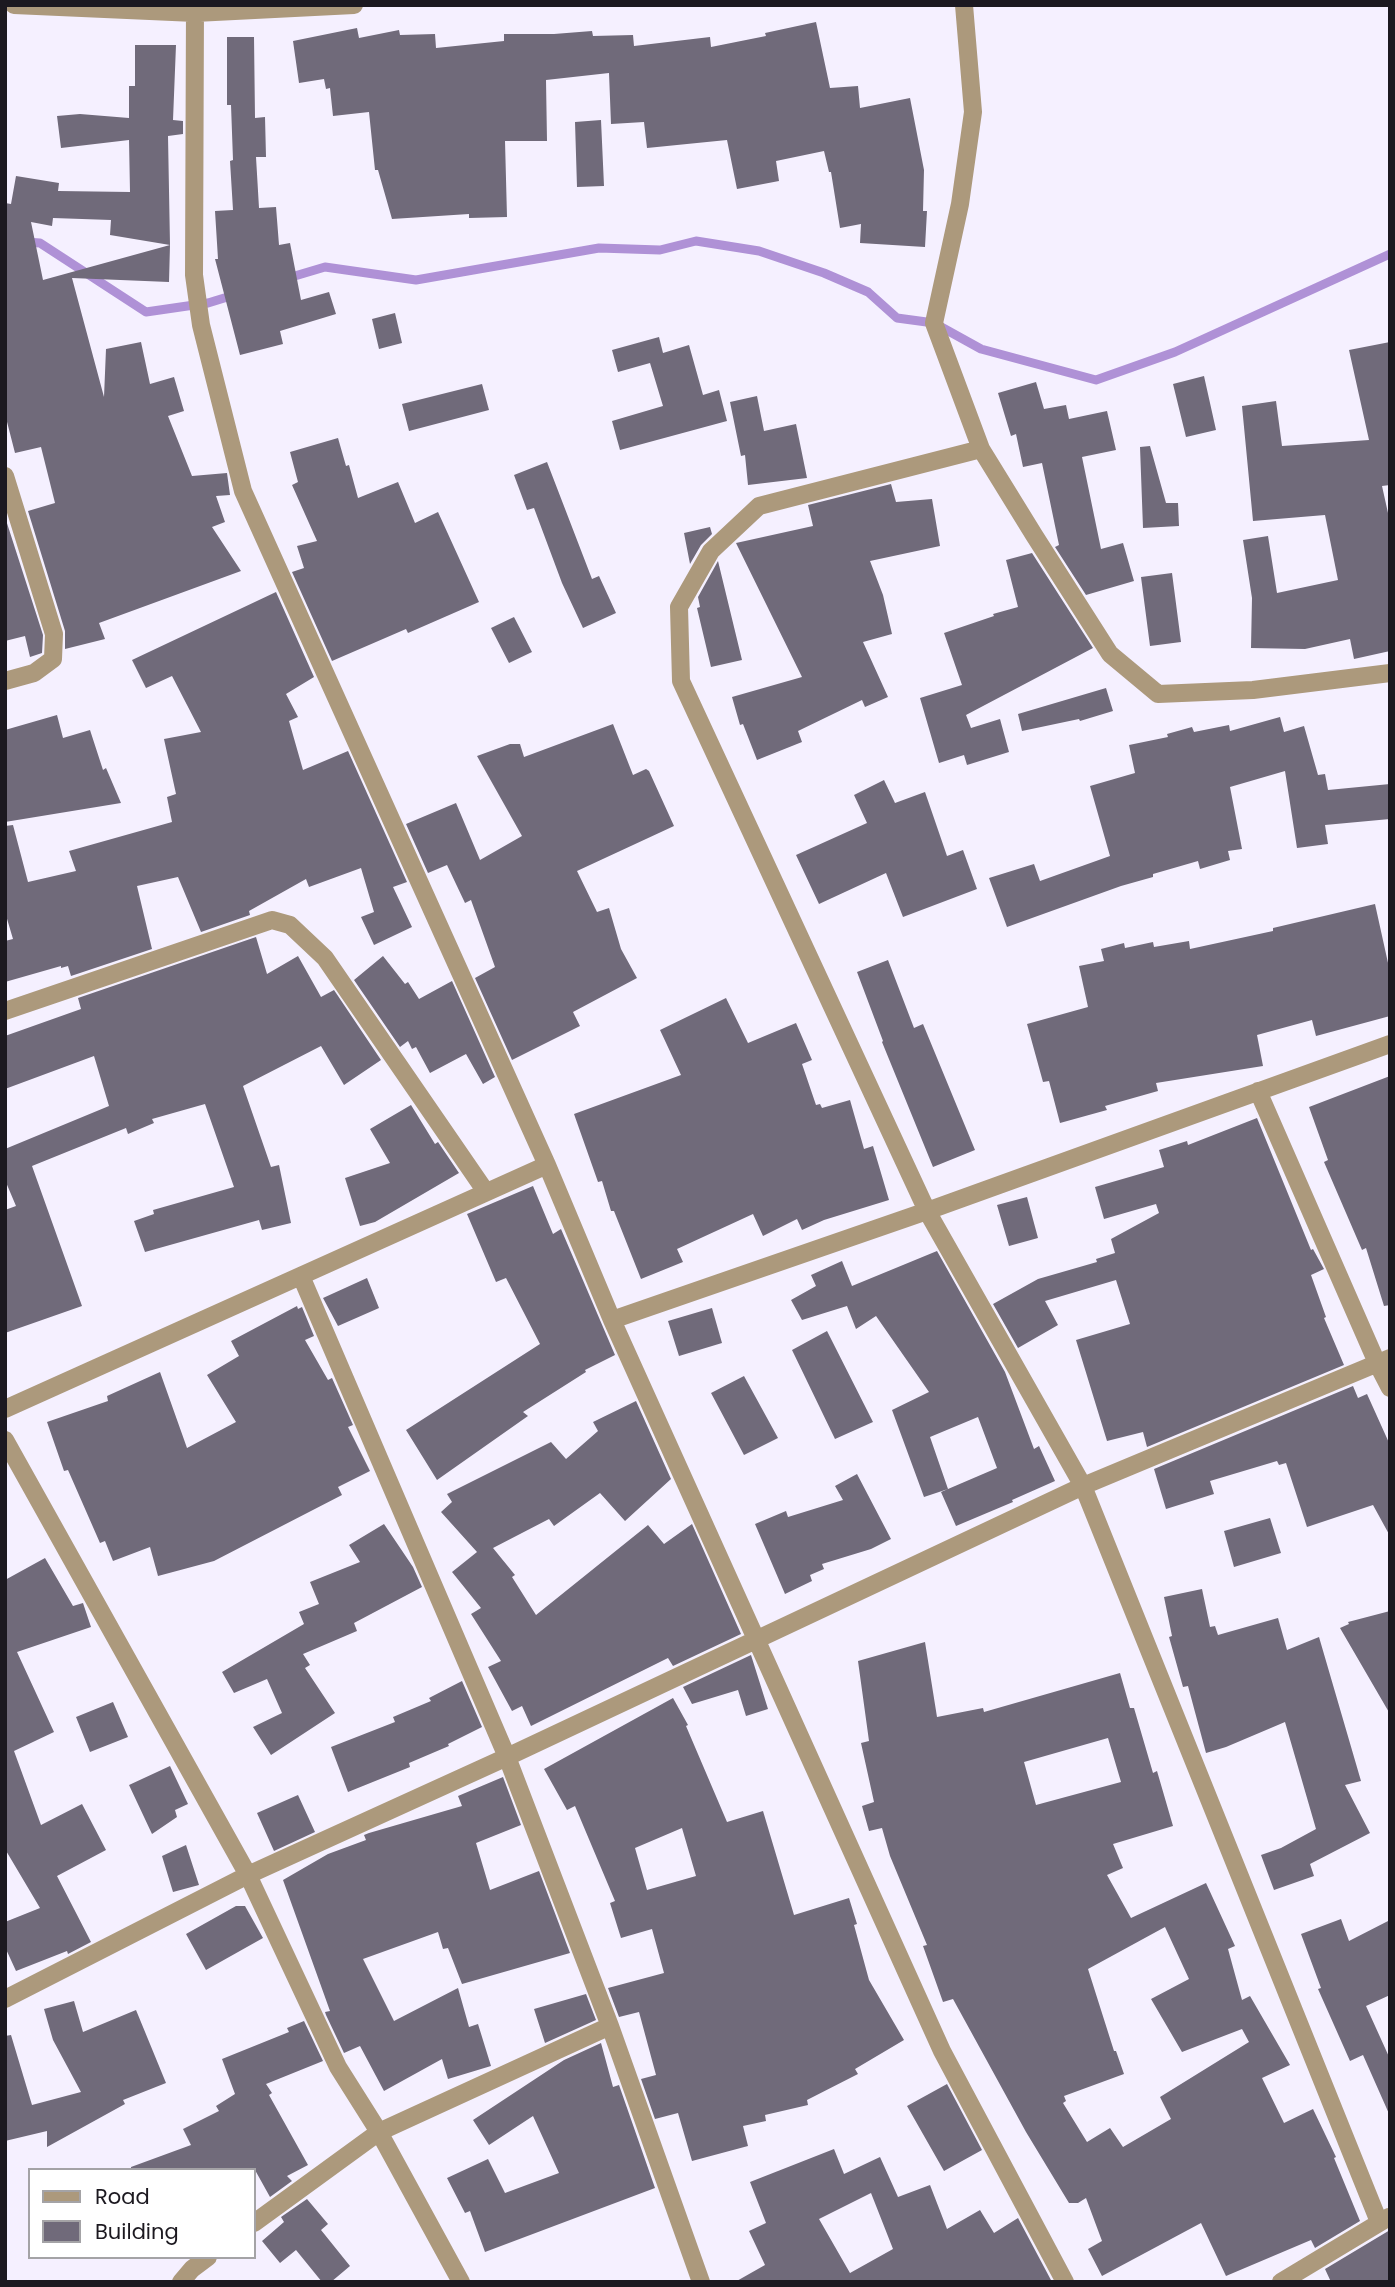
<!DOCTYPE html>
<html>
<head>
<meta charset="utf-8">
<style>
	body { margin:0 }
	#map { position:relative; width:1395px; height:2287px; overflow:hidden; background:#f5f0ff; font-family:Poppins,sans-serif }
	canvas { display:block }
	.frame { position:absolute; inset:0; border:7px solid #1c1920; pointer-events:none }
	.legend { position:absolute; left:28px; top:2168px; width:228px; height:91px; box-sizing:border-box; background:#fff; border:2px solid #a4a3a6; margin:0; padding:9px 12px; list-style:none; font-size:21px; color:#1c1920 }
	.legend li { display:flex; align-items:center; gap:14px; height:35px }
	.legend b { width:35px; border:2px solid #a4a3a6 }
</style>
</head>
<body>
<div id="map">
<canvas width="1395" height="2287"></canvas>
<div class="frame"></div>
<ul class="legend">
<li><b style="height:9px;background:#ac997c"></b>Road</li>
<li><b style="height:19px;background:#706a7a"></b>Building</li>
</ul>
</div>
<script>
const g = document.querySelector('canvas').getContext('2d');
g.lineJoin = 'round';
function poly(rows) {
  const path = new Path2D();
  for (const r of rows) {
    path.moveTo(r[0], r[1]);
    for (let i = 2; i < r.length; i += 2) path.lineTo(r[i], r[i + 1]);
  }
  return path;
}
function strokePath(path, color, width, dash) {
  g.strokeStyle = color;
  g.lineWidth = width;
  g.lineCap = dash ? 'butt' : 'round';
  g.setLineDash(dash || []);
  g.stroke(path);
}
function fillPath(path, color) {
  g.fillStyle = color;
  g.fill(path, 'evenodd');
}
strokePath(poly([
	[26,242,40,243,146,312,208,303,234,295],
	[288,278,325,267,416,280,599,248,660,250,696,241,759,251,824,273,868,292,897,318,934,323,981,349,1096,380,1175,352,1390,254]
]), '#af91d6', 9);
fillPath(poly([
	[816,22,830,88,858,86,860,108,910,98,924,170,923,211,927,211,925,247,860,243,861,224,840,228,831,172,829,172,824,151,776,161,779,181,737,189,727,140,647,148,644,122,611,124,609,73,546,80,547,141,505,141,507,217,469,218,469,214,392,219,378,170,375,170,369,112,333,116,330,88,326,89,324,79,299,83,293,41,357,28,359,38,399,30,400,35,435,34,436,48,504,41,504,34,554,34,592,31,593,36,633,35,634,46,710,37,711,47,766,36,765,33],
	[227,37,254,37,255,118,265,117,266,157,256,157,259,208,276,207,279,245,290,243,301,300,329,292,336,314,280,331,283,344,240,355,215,259,218,259,215,211,233,210,230,161,233,160,231,105,227,105],
	[135,45,176,45,173,120,183,121,183,134,168,136,170,245,110,235,111,220,53,218,52,226,31,222,43,280,170,245,169,282,72,278,104,397,106,349,141,342,150,384,174,377,184,411,168,416,192,476,227,473,230,495,216,496,225,522,212,527,241,571,99,623,105,639,65,649,65,631,28,511,55,503,41,447,15,453,5,414,5,203,11,204,16,176,59,183,58,191,130,192,129,140,61,148,57,116,80,114,129,118,129,86,135,86],
	[601,120,604,186,577,187,575,122],
	[395,313,402,343,379,349,372,319],
	[659,337,663,353,689,345,703,395,719,390,727,421,620,450,612,421,663,406,650,363,618,372,612,350],
	[1390,342,1390,485,1382,486,1390,522,1390,651,1354,659,1350,639,1305,649,1251,648,1252,598,1243,540,1268,536,1277,593,1338,580,1325,515,1253,521,1242,406,1276,401,1282,446,1369,440,1349,350],
	[1204,376,1216,430,1186,437,1173,384],
	[1036,382,1044,409,1066,405,1069,419,1107,411,1116,450,1082,457,1101,549,1123,543,1134,581,1086,595,1055,547,1059,545,1042,463,1023,467,1016,434,1011,436,998,393],
	[482,384,489,410,409,431,402,404],
	[757,396,764,431,796,424,807,478,748,485,745,455,741,456,730,402],
	[338,438,346,466,349,465,358,498,398,482,415,523,438,512,479,602,408,633,406,629,332,661,292,572,304,568,297,546,317,541,292,485,298,482,290,452],
	[1150,446,1166,503,1178,503,1179,526,1143,528,1140,447],
	[547,462,592,579,599,576,616,613,583,628,562,583,534,508,527,510,514,475],
	[891,484,896,502,932,499,940,546,870,561,883,595,892,634,863,642,888,697,865,707,862,700,798,731,802,742,757,760,743,724,740,725,732,697,802,677,736,543,813,526,808,505],
	[5,517,43,635,42,653,30,657,25,636,5,641],
	[710,527,712,534,701,545,690,564,684,533],
	[1032,553,1093,648,966,715,971,728,1000,719,1009,752,967,765,964,755,939,763,920,698,962,685,944,633,994,616,993,614,1018,607,1006,560],
	[718,561,742,660,711,667,697,608,700,607,698,597],
	[1172,573,1181,642,1150,646,1141,577],
	[276,592,314,677,286,694,298,717,289,721,303,770,348,751,407,882,393,887,412,927,374,945,361,917,374,912,361,868,309,887,306,879,249,911,250,915,201,932,178,877,137,886,152,949,71,976,68,966,61,968,61,966,5,982,5,941,13,939,5,912,5,826,13,825,28,882,76,871,69,851,172,822,167,797,176,794,164,739,201,732,172,676,146,688,132,660],
	[514,617,532,652,509,663,491,628],
	[1106,688,1113,711,1080,721,1079,719,1022,731,1018,714],
	[57,715,63,738,90,730,103,770,106,768,121,803,5,822,5,730],
	[1280,717,1284,732,1304,726,1318,775,1325,774,1328,790,1390,784,1390,819,1325,825,1328,844,1297,848,1285,771,1230,787,1242,849,1228,851,1230,860,1200,869,1198,861,1153,874,1153,877,1121,886,1007,927,989,878,1034,864,1040,881,1110,856,1090,786,1135,773,1129,745,1168,737,1167,734,1192,727,1194,732,1229,725,1230,731],
	[613,724,633,775,646,769,649,771,674,826,577,871,597,912,609,908,621,949,637,978,573,1012,580,1026,512,1060,475,978,495,967,471,900,465,903,447,865,428,873,406,824,456,803,480,860,522,836,477,756,510,744,520,744,524,757],
	[884,780,895,803,925,792,947,856,963,850,977,889,903,917,886,873,819,904,796,855,867,823,854,795],
	[1375,904,1390,972,1390,1016,1316,1036,1312,1020,1257,1035,1263,1066,1156,1083,1158,1091,1105,1106,1107,1110,1060,1123,1049,1081,1043,1082,1027,1024,1088,1007,1079,966,1104,961,1101,949,1124,943,1125,948,1153,942,1154,947,1189,941,1190,949,1273,931,1273,928],
	[256,937,267,974,298,956,321,997,334,990,381,1060,344,1085,321,1046,243,1086,271,1167,279,1165,291,1223,262,1230,259,1220,145,1252,134,1221,154,1214,153,1210,234,1187,205,1104,152,1119,154,1123,128,1134,126,1128,32,1166,82,1306,5,1333,5,1210,16,1206,5,1180,5,1149,109,1106,94,1056,5,1089,5,1036,81,1009,78,998],
	[383,956,405,984,408,982,419,999,452,981,495,1077,483,1084,466,1054,430,1073,416,1047,412,1049,408,1041,400,1047,354,980],
	[888,960,914,1028,923,1024,975,1150,933,1167,882,1042,883,1041,857,972],
	[726,998,748,1043,796,1023,812,1060,802,1064,816,1105,820,1104,822,1108,850,1100,864,1149,873,1146,889,1200,824,1220,802,1230,797,1219,763,1236,753,1214,677,1249,683,1262,641,1279,614,1211,611,1211,602,1181,598,1182,574,1114,681,1075,660,1030],
	[1390,1076,1390,1305,1384,1306,1366,1248,1362,1250,1324,1162,1328,1160,1309,1107],
	[411,1105,435,1144,438,1142,459,1173,375,1222,360,1226,345,1178,390,1163,370,1129],
	[1257,1118,1311,1250,1313,1249,1324,1269,1311,1275,1326,1317,1324,1318,1344,1365,1147,1447,1143,1432,1107,1441,1076,1340,1130,1324,1116,1280,1045,1301,1058,1325,1018,1348,993,1304,1038,1279,1097,1262,1096,1259,1115,1253,1111,1239,1159,1213,1156,1204,1104,1219,1095,1187,1164,1167,1159,1150,1187,1141,1188,1145],
	[533,1186,553,1234,561,1229,615,1355,585,1370,586,1372,523,1412,528,1416,437,1480,406,1430,540,1344,506,1278,496,1282,467,1214],
	[1027,1197,1038,1238,1009,1246,997,1205],
	[937,1251,1005,1372,1034,1449,1039,1446,1055,1481,1012,1500,1013,1502,956,1526,941,1492,997,1468,978,1417,930,1437,948,1489,924,1497,892,1410,929,1392,876,1316,856,1329,847,1306,802,1320,791,1300,816,1286,811,1275,842,1261,852,1286],
	[367,1278,379,1308,338,1326,323,1298],
	[297,1306,298,1309,302,1307,314,1336,305,1340,328,1380,332,1378,353,1425,348,1427,370,1471,338,1487,342,1495,214,1561,158,1576,150,1547,113,1561,105,1541,100,1543,68,1470,64,1471,47,1422,108,1401,107,1396,160,1372,187,1448,236,1422,207,1375,239,1356,231,1341],
	[712,1308,722,1343,679,1356,668,1321],
	[827,1331,873,1422,835,1439,792,1350],
	[744,1376,778,1438,744,1455,711,1393],
	[1353,1386,1358,1398,1367,1394,1390,1445,1390,1536,1373,1505,1307,1527,1286,1463,1279,1465,1277,1461,1210,1481,1214,1494,1166,1509,1154,1469],
	[636,1401,671,1479,625,1521,600,1493,554,1526,549,1519,493,1548,515,1575,512,1577,536,1615,648,1525,664,1544,692,1524,741,1634,673,1666,668,1658,531,1726,522,1706,512,1711,488,1667,501,1661,471,1614,481,1608,452,1572,477,1552,441,1512,452,1502,447,1494,551,1442,566,1459,598,1431,593,1422],
	[857,1474,891,1539,871,1549,822,1564,824,1569,810,1575,812,1581,785,1594,755,1524,786,1511,788,1517,843,1500,835,1486],
	[1270,1518,1281,1553,1234,1567,1224,1531],
	[384,1524,413,1567,422,1587,354,1623,357,1631,303,1654,310,1665,305,1668,335,1713,271,1755,253,1727,282,1713,267,1679,234,1693,222,1672,304,1624,299,1612,319,1604,310,1582,360,1562,349,1545],
	[45,1558,73,1606,83,1603,91,1627,17,1652,54,1732,14,1751,41,1825,82,1804,106,1850,57,1876,91,1942,68,1954,67,1951,16,1971,5,1947,5,1922,40,1908,5,1849,5,1580],
	[1202,1589,1210,1627,1215,1626,1218,1635,1278,1618,1287,1650,1319,1637,1361,1781,1345,1785,1370,1833,1310,1864,1314,1876,1274,1890,1261,1855,1281,1848,1316,1829,1285,1722,1226,1747,1206,1753,1188,1686,1183,1687,1169,1637,1172,1636,1164,1597],
	[1390,1611,1390,1714,1340,1628,1349,1624,1348,1622],
	[925,1642,937,1717,983,1708,984,1712,1120,1673,1130,1708,1134,1708,1153,1773,1157,1771,1173,1826,1113,1844,1123,1868,1107,1875,1131,1918,1206,1883,1235,1946,1228,1949,1242,2000,1250,1996,1290,2065,1262,2078,1284,2123,1313,2109,1336,2157,1334,2158,1360,2221,1315,2248,1311,2240,1226,2276,1201,2223,1102,2276,1088,2249,1102,2241,1086,2198,1078,2203,1069,2203,1026,2132,953,1999,943,2002,923,1946,927,1945,890,1856,882,1828,869,1831,862,1806,874,1802,861,1743,869,1741,858,1661],
	[1108,1738,1121,1782,1036,1805,1024,1762],
	[1165,1927,1189,1979,1151,1999,1182,2052,1242,2029,1249,2042,1160,2097,1171,2119,1123,2147,1110,2128,1087,2142,1063,2103,1066,2101,1064,2096,1124,2074,1116,2051,1114,2051,1088,1969],
	[751,1655,768,1709,746,1716,738,1690,692,1704,683,1687],
	[462,1681,482,1727,448,1744,449,1746,409,1763,410,1767,348,1792,331,1747,395,1722,393,1717,431,1701,429,1698],
	[673,1698,688,1725,686,1726,727,1822,763,1811,794,1915,849,1898,857,1924,854,1925,869,1980,904,2040,855,2069,858,2074,807,2100,808,2105,765,2115,766,2121,743,2126,748,2146,692,2161,678,2113,655,2119,641,2079,656,2075,639,2012,619,2017,608,1988,664,1973,652,1929,621,1938,610,1903,615,1901,575,1806,567,1810,544,1769],
	[682,1828,696,1876,647,1890,635,1848],
	[113,1702,128,1737,90,1752,76,1717],
	[170,1766,188,1804,175,1810,177,1817,152,1834,129,1785],
	[503,1777,521,1825,476,1843,490,1890,539,1871,570,1953,462,1984,448,1948,443,1949,438,1932,363,1959,394,2021,458,1988,469,2027,478,2024,491,2066,448,2079,442,2059,384,2091,360,2046,344,2053,326,2015,325,2012,330,2011,283,1880,328,1854,366,1840,364,1835,369,1833,462,1806,458,1796],
	[298,1795,315,1832,274,1851,257,1813],
	[186,1845,199,1885,173,1892,162,1856],
	[236,1906,245,1906,263,1938,206,1970,186,1934],
	[1341,1919,1349,1941,1390,1920,1390,1995,1366,2006,1390,2059,1390,2116,1363,2055,1350,2061,1318,1989,1321,1988,1301,1934],
	[586,1994,596,2020,545,2043,534,2009],
	[74,2001,83,2032,136,2010,166,2083,123,2100,125,2104,47,2147,47,2131,5,2141,5,2036,11,2035,32,2105,81,2092,53,2040,44,2009],
	[304,2021,323,2061,266,2084,272,2093,269,2095,308,2165,287,2176,292,2181,270,2197,255,2170,131,2170,131,2167,191,2145,183,2129,219,2111,216,2106,235,2094,222,2059,289,2032,287,2028],
	[601,2043,613,2087,619,2085,655,2188,485,2252,470,2211,465,2213,447,2178,488,2159,505,2193,559,2173,533,2116,489,2145,473,2120,564,2060],
	[947,2084,982,2150,944,2171,907,2106],
	[834,2149,844,2174,880,2157,898,2197,930,2185,947,2229,980,2210,994,2233,1018,2218,1052,2282,735,2282,765,2265,749,2231,766,2223,750,2182],
	[871,2193,893,2249,850,2273,819,2219],
	[307,2199,328,2224,321,2230,350,2266,331,2282,322,2282,296,2250,280,2263,262,2241,284,2222,281,2217],
	[1390,2230,1390,2282,1331,2282,1325,2269]
]), '#706a7a');
strokePath(poly([
	[14,5,195,13,354,5],
	[195,5,194,275,201,325,243,491,547,1165,612,1320,942,2051,1065,2282],
	[964,5,973,112,960,204,934,323,981,449,1034,535,1110,654,1158,694,1253,690,1390,673],
	[981,449,759,506,711,551,679,607,681,681,927,1211,1083,1486,1379,2222],
	[5,476,54,634,53,659,34,673,5,681],
	[5,1011,272,920,290,925,325,958,486,1192],
	[1258,1091,1377,1363,1390,1388],
	[301,1276,507,1757,610,2026,701,2282],
	[612,1320,927,1211,1390,1044],
	[5,1409,547,1165],
	[5,1440,248,1875,338,2067,379,2132,461,2282],
	[5,1999,248,1875,507,1757,1083,1486,1390,1358],
	[254,2223,379,2132,610,2026],
	[181,2282,192,2269,208,2257],
	[1281,2282,1389,2217]
]), '#ac997c', 18);
</script>
</body>
</html>
